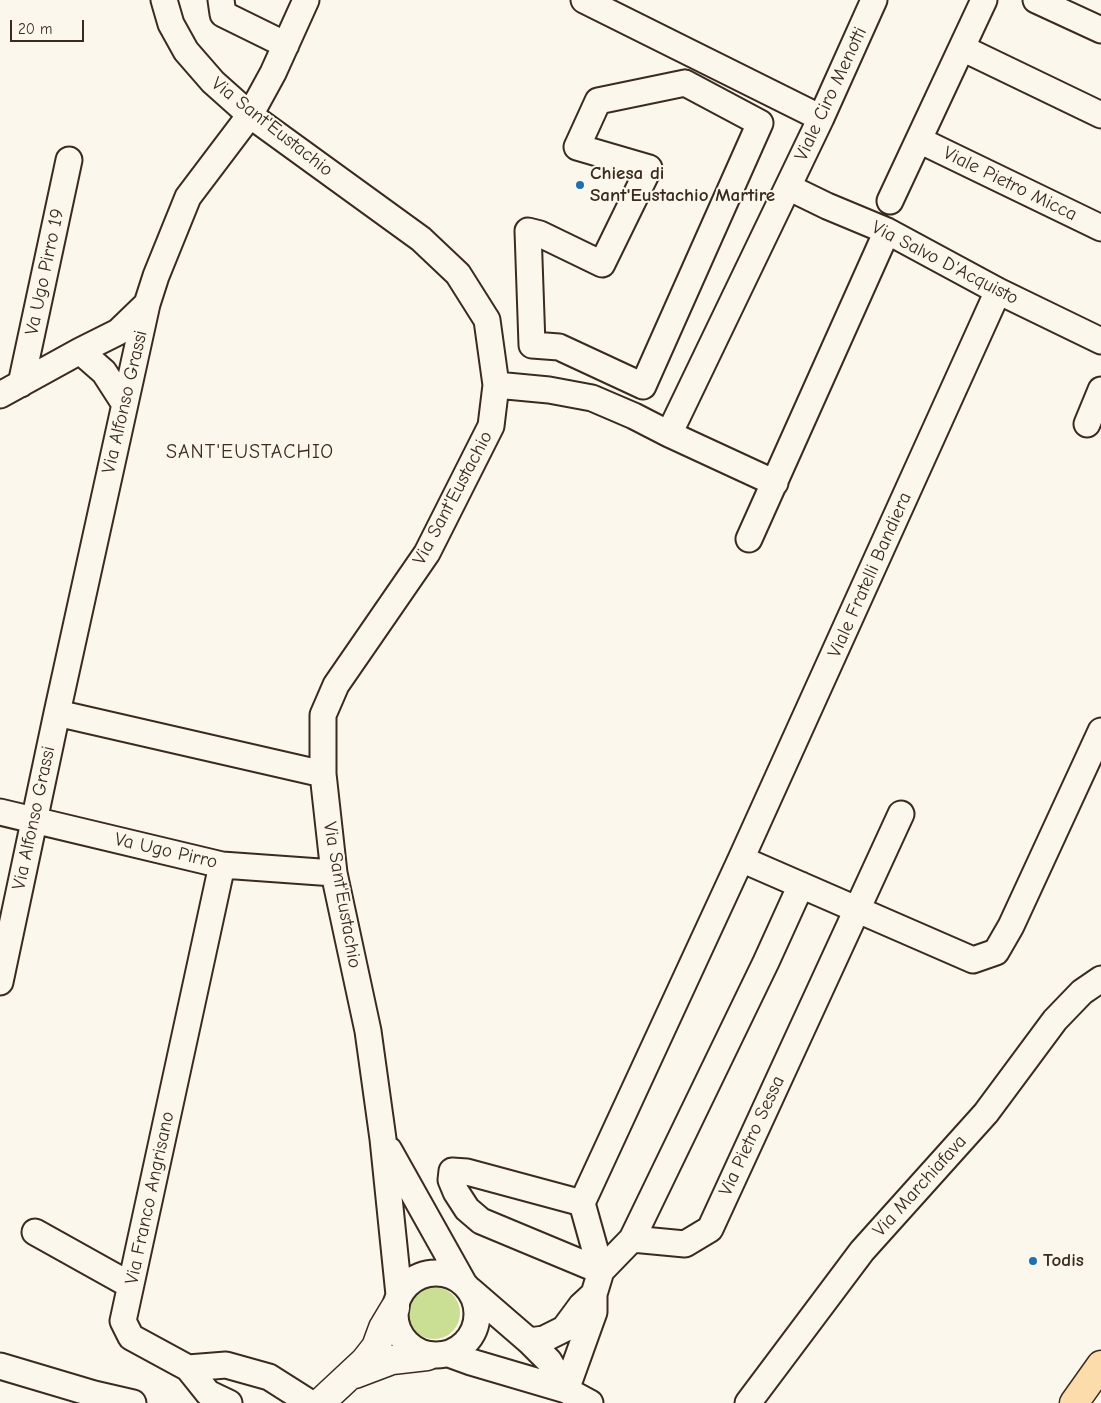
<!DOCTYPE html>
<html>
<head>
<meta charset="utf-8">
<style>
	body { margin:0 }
	#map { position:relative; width:1101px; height:1403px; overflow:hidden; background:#fbf7ec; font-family:"Comic Neue",sans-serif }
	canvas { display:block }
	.scale { position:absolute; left:10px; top:20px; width:74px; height:22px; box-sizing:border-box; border:2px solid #3b2a1e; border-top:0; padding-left:6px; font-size:15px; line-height:18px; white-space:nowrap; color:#3b2a1e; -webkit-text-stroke:4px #fbf7ec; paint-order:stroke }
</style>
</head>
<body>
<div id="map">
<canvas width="1101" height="1403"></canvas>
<div class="scale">20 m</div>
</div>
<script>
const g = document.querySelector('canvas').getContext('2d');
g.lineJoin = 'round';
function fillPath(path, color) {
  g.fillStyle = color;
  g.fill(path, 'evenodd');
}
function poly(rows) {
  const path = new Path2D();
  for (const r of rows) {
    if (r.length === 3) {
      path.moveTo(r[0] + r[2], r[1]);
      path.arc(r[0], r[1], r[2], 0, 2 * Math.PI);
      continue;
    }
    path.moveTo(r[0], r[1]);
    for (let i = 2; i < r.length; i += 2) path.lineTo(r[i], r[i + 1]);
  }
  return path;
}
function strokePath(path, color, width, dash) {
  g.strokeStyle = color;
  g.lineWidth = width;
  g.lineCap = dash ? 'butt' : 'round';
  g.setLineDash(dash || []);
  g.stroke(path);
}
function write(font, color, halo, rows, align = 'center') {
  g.font = font + ' "Comic Neue",sans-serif';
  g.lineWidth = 4;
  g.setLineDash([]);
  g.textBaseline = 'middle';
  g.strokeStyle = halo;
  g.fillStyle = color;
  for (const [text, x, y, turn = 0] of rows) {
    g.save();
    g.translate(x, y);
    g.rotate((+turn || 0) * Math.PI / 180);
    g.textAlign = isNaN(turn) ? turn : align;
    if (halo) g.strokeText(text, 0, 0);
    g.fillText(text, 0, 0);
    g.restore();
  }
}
fillPath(poly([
	[434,1313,26]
]), '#cbdf94');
const street = poly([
	[164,0,171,24,186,51,213,82,250,115,421,239,458,274,487,320,496,385,491,426,427,553,336,685,323,715,323,774,334,873,368,1031,383,1139,399,1295],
	[221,0,223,14,286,45],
	[584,0,821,118],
	[1036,0,1101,30],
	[962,48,1101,115],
	[685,83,760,123,643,386,559,347,532,345,528,231,540,234,602,264,649,168,577,147,598,101,685,83],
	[919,140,1101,228],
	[788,187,827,206,887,231,998,291,1101,341],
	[890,201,984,0],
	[80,351,104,372,124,403],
	[21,384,69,160],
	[496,385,549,390,592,398,634,416,669,434,821,118,874,0],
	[0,395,80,351,118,332,147,304],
	[1087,424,1101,390],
	[669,434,775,483],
	[749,539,887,231],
	[57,713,323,774],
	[0,812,222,865,334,873],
	[741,859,973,960,996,952,1011,926,1101,731],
	[222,865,123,1321,131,1337,188,1368,226,1365,269,1377,310,1403],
	[0,982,57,713,147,304,156,276,188,197,250,115,273,73,306,0],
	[389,1150,463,1282],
	[582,1203,467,1172,452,1171,451,1180,456,1192,467,1209,481,1221,601,1271],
	[35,1232,130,1285],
	[632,1239,766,962,801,885],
	[601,1271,582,1203,741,859,998,291],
	[436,1314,41],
	[470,1290,529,1341,549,1361,566,1390],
	[529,1341,544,1339,564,1329,581,1306,594,1294],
	[449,1354,471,1362,566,1390,590,1403],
	[0,1366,94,1394,133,1403],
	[188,1368,208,1393,229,1403],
	[566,1390,594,1312,594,1294,601,1271,632,1239,685,1244,710,1229,901,814],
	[748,1403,862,1251,986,1113,1055,1020,1082,992,1101,979]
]);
const secondary = poly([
	[355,1374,392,1360,427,1356],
	[320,1403,365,1361,376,1347,383,1328,395,1308]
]);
const highway = poly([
	[1074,1403,1101,1365]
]);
strokePath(street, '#3b2a1e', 29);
strokePath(secondary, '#3b2a1e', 31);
strokePath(highway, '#3b2a1e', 31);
strokePath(street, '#fbf7ec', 25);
strokePath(secondary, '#fbf7ec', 28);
strokePath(highway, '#fddcac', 28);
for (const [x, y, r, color] of [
	[580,185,5,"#1f6fb2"],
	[1033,1261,5,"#1f6fb2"]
]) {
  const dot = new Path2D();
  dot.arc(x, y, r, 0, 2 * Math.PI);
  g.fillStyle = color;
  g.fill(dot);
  strokePath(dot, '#fbf7ec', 2);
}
write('19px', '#3b2a1e', '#fbf7ec', [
	["Viale Ciro Menotti",831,94,-65],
	["Via Sant'Eustachio",272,127,38],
	["Viale Pietro Micca",1010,184,26],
	["Via Salvo D'Acquisto",945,263,27],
	["Va Ugo Pirro 19",45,272,-78],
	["Via Alfonso Grassi",125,402,-77],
	["Via Sant'Eustachio",453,498,-62],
	["Viale Fratelli Bandiera",870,575,-66],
	["Via Alfonso Grassi",34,818,-78],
	["Va Ugo Pirro",166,851,13],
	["Via Sant'Eustachio",342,895,80],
	["Via Pietro Sessa",752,1136,-65],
	["Via Marchiafava",920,1186,-48],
	["Via Franco Angrisano",150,1198,-78]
]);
write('bold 19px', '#3b2a1e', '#fbf7ec', [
	["Chiesa di",590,174],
	["Sant'Eustachio Martire",590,196],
	["Todis",1043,1261]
], 'left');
g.letterSpacing = '1px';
write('20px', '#3b2a1e', '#fbf7ec', [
	["SANT'EUSTACHIO",250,452]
]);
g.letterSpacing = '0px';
</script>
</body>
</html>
